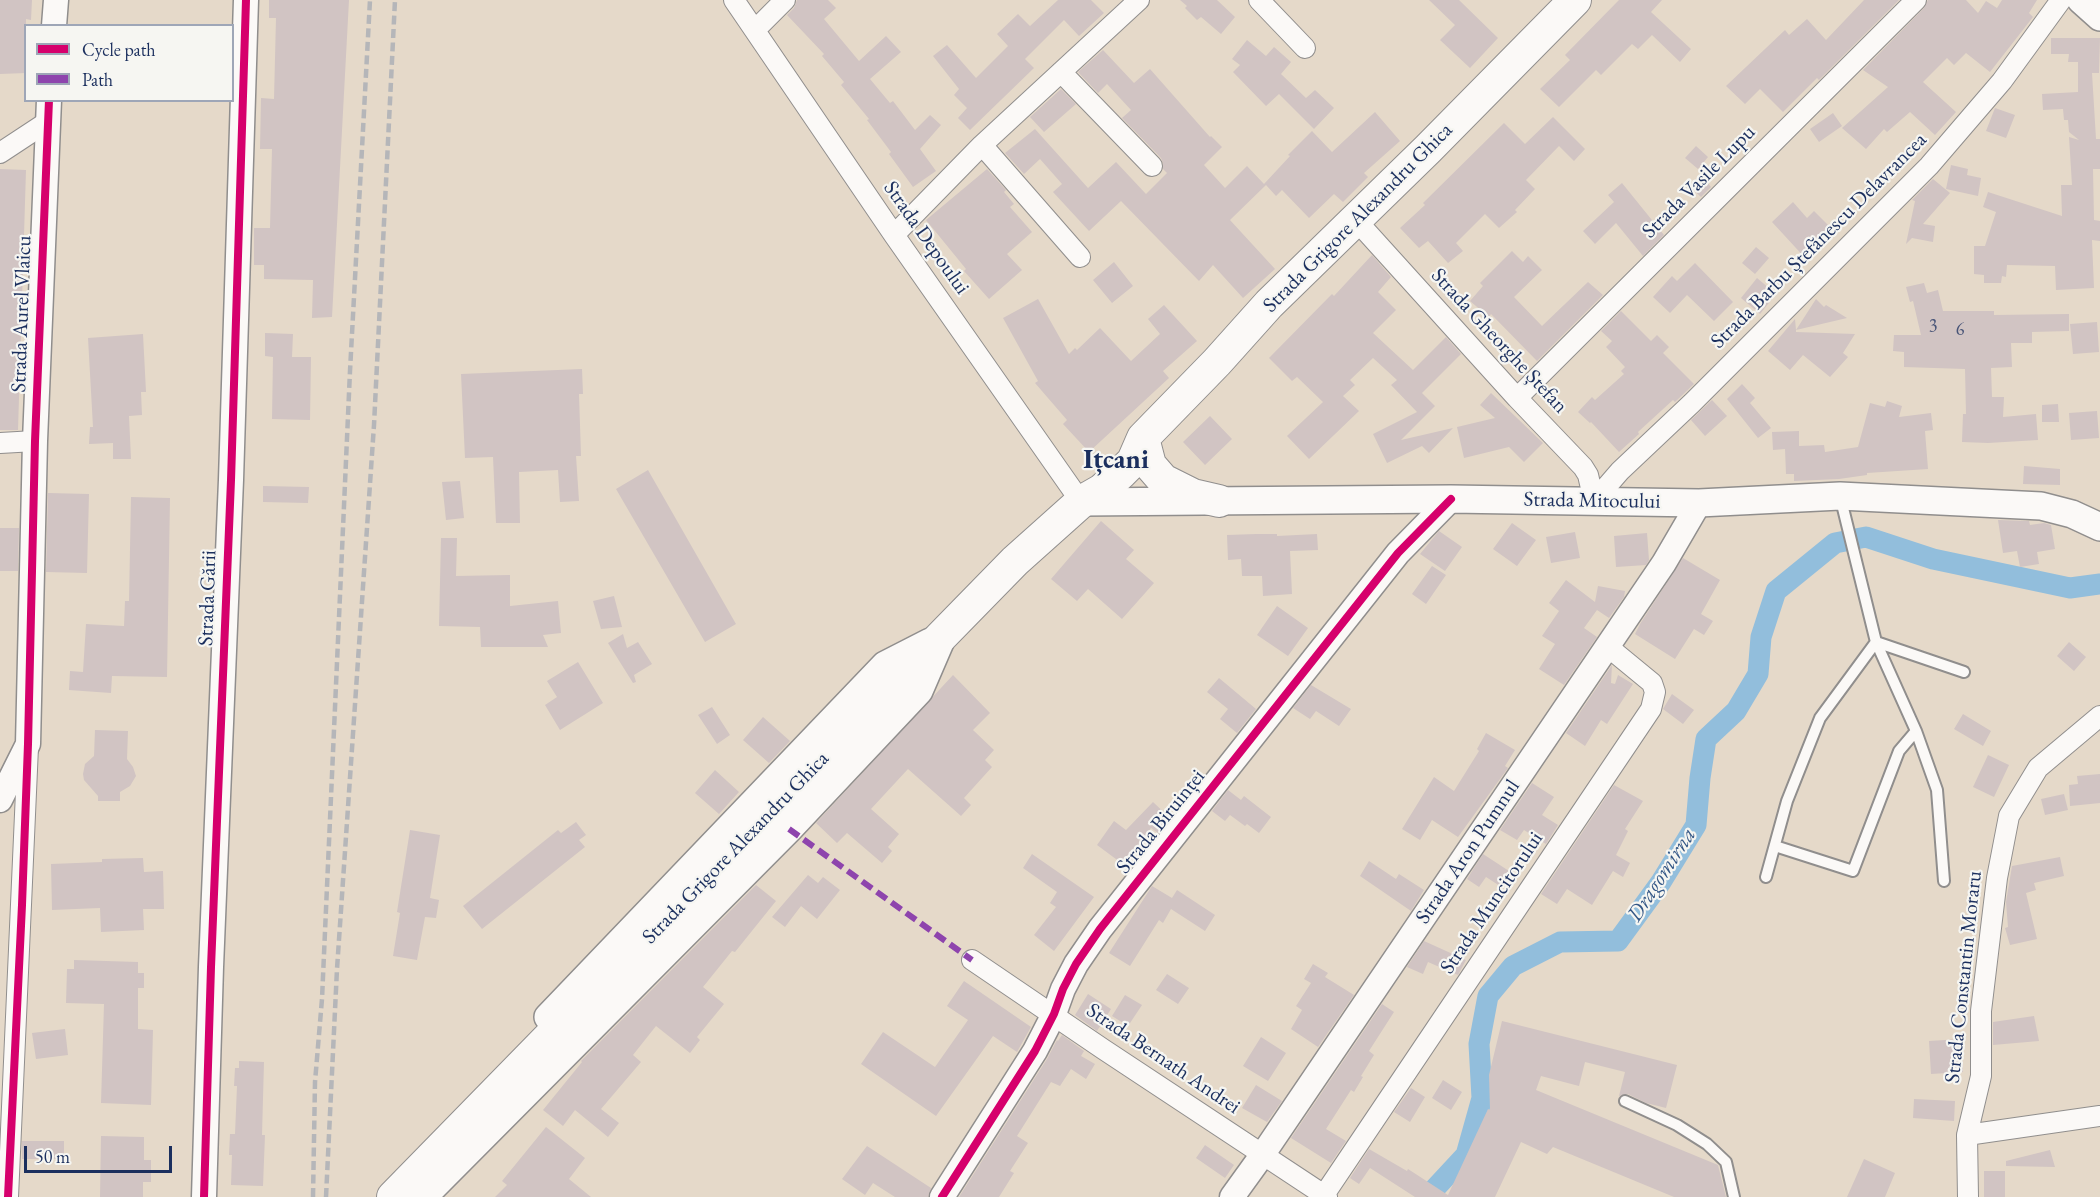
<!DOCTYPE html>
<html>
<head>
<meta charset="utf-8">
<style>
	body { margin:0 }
	#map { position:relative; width:2100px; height:1197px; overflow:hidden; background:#e5d9c9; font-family:"EB Garamond",serif }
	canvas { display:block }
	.legend { position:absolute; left:24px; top:24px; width:210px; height:78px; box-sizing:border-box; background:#f6f6f2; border:2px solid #9ea6b7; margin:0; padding:8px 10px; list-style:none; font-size:18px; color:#1b2f5e }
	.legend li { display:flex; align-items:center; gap:12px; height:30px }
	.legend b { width:30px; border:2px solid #9ea6b7 }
	.scale { position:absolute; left:24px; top:1146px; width:148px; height:27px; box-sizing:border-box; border:3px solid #1b2f5e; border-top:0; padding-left:8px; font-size:18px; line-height:21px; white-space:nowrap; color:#1b2f5e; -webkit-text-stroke:4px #f6f6f2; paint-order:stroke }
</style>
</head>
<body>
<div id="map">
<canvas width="2100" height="1197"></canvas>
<ul class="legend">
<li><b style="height:8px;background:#d6006c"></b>Cycle path</li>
<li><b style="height:8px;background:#8e44ad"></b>Path</li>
</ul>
<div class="scale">50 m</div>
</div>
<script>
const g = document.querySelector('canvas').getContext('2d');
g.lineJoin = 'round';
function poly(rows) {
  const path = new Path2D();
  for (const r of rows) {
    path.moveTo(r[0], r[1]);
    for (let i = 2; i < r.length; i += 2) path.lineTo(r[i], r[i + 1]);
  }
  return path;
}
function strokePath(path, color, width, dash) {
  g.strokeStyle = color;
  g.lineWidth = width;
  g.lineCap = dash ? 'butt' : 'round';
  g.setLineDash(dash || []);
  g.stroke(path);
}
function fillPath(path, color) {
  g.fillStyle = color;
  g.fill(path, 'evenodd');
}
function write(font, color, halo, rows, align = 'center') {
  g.font = font + ' "EB Garamond",serif';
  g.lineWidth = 4.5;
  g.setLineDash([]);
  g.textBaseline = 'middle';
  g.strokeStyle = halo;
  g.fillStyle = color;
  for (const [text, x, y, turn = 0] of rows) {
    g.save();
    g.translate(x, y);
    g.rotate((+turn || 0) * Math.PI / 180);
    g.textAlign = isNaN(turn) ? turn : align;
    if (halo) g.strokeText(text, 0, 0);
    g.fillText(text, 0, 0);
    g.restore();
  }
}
strokePath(poly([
	[1427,1197,1466,1155,1482,1098,1479,1044,1488,996,1513,966,1560,942,1618,941,1661,882,1696,825,1700,778,1706,739,1736,711,1758,674,1761,637,1776,591,1835,543,1866,537,1933,559,2070,588,2100,584]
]), '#92bedc', 21);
fillPath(poly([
	[0,0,32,0,31,20,26,19,26,73,0,74],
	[269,0,349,0,332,317,312,318,313,280,264,279,264,265,254,265,254,228,270,228,272,149,260,149,261,98,274,99,276,18,269,18],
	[797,0,828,0,836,8,824,19,859,61,886,36,901,52,870,79,890,103,893,101,915,130,930,115,941,125,920,149,936,171,913,187,889,154,891,152,867,120,869,119,841,85,844,82,822,56,824,54,787,15,794,8],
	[1058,0,1091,0,1104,13,1079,36,1064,20,1025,59,1034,68,970,130,958,118,967,108,954,95,959,89,933,56,947,45,976,78,1008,46,997,34,1018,14,1030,26],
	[1180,0,1217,0,1235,17,1221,34,1201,17,1197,20,1185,8,1187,6],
	[1429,0,1459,0,1498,38,1470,68,1440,40,1455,25],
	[1619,0,1662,0,1651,12,1691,49,1680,62,1652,35,1638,49,1632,44,1601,75,1596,70,1559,107,1540,89,1570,60,1565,55],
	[1864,0,1899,0,1819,80,1817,78,1783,112,1760,89,1745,104,1726,86,1785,30,1789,35,1807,19,1826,40],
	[1928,0,1966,0,1978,13,1986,1,1997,8,2002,0,2037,0,2029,13,2033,17,1990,72,1966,53,1954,65,1947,58,1923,82,1956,112,1935,135,1910,112,1887,132,1884,129,1866,149,1842,128,1888,87,1863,70,1924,8],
	[2051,38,2100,38,2099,73,2092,73,2096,139,2100,139,2100,169,2093,169,2094,220,2100,221,2100,241,2092,240,2094,288,2056,290,2055,266,2007,265,2006,277,2002,276,2001,283,1984,283,1984,275,1974,274,1974,246,1985,246,1996,212,1983,207,1988,192,2062,216,2061,185,2072,185,2069,137,2079,140,2069,132,2068,120,2064,120,2063,109,2043,110,2042,94,2078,92,2078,62,2068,62,2069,54,2051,54],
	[1247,40,1266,56,1274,47,1291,62,1281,74,1306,98,1315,90,1334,108,1314,129,1279,94,1266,106,1233,72,1240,65,1232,59],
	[1103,50,1134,83,1150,69,1210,137,1211,136,1222,147,1204,165,1225,188,1247,166,1264,184,1290,156,1288,155,1312,131,1332,152,1375,112,1400,141,1364,173,1368,177,1343,202,1334,194,1309,218,1282,190,1276,196,1266,185,1230,220,1275,269,1243,298,1213,265,1199,281,1121,201,1089,231,1053,192,1062,184,1040,159,1024,174,1005,153,1035,129,1088,188,1116,162,1146,194,1167,173,1163,169,1163,163,1161,158,1122,118,1131,110,1107,84,1098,93,1078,72],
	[1061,89,1076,104,1044,132,1030,117],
	[1995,108,2015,115,2006,138,1986,131],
	[1833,113,1842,126,1819,142,1810,129],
	[1553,117,1585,149,1574,161,1559,146,1526,180,1535,189,1515,210,1517,212,1499,228,1485,214,1456,243,1463,251,1448,263,1428,241,1419,248,1400,228,1425,205,1423,203,1504,123,1525,144],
	[1696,146,1708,157,1698,169,1685,158],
	[1951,165,1968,169,1967,175,1981,178,1978,196,1946,189],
	[0,169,26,170,18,430,0,430],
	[987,169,1006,190,1004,192,1014,204,1010,207,1032,232,1007,254,1022,270,989,299,964,271,966,269,926,220],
	[1701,175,1711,187,1701,197,1690,187],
	[1933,179,1950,193,1923,224,1935,226,1933,242,1912,238,1906,244,1915,201,1912,200],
	[1622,183,1664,235,1643,256,1616,223,1595,244,1583,231,1614,202,1608,195],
	[1793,202,1807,218,1814,211,1835,232,1807,260,1772,222],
	[1756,247,1769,258,1755,274,1742,263],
	[1512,251,1523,262,1528,256,1542,270,1514,297,1542,326,1588,282,1603,295,1537,361,1491,314,1489,317,1470,301,1483,286,1480,283],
	[1372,255,1391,277,1378,292,1396,310,1373,333,1413,370,1446,337,1461,354,1422,393,1435,406,1401,440,1453,428,1429,453,1422,446,1387,463,1373,434,1417,412,1391,385,1397,380,1373,358,1350,380,1355,385,1343,396,1359,411,1309,459,1287,436,1323,402,1297,377,1292,381,1269,358,1332,294,1334,296],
	[1114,262,1133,286,1112,303,1093,280],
	[1695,263,1733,302,1714,321,1687,295,1670,313,1653,297,1672,276,1677,281],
	[1757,278,1776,294,1760,314,1741,298],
	[1924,283,1927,293,1938,290,1943,311,1994,311,1994,315,2069,314,2069,331,2032,332,2032,343,2011,343,2012,367,1991,368,1992,397,2004,397,2003,417,2036,414,2038,440,1988,443,1962,442,1963,414,1966,414,1965,369,1904,367,1904,352,1893,351,1894,335,1921,335,1913,301,1910,302,1906,287],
	[1038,299,1069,354,1075,348,1077,350,1100,328,1131,361,1160,334,1148,319,1164,305,1197,341,1163,371,1169,378,1089,452,1063,424,1067,420,1035,383,1038,381,1003,318],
	[1816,299,1824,307,1826,305,1847,318,1796,330,1796,332,1855,334,1843,353,1848,357,1830,377,1803,355,1790,370,1768,351,1795,319,1796,330],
	[1621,311,1651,341,1657,335,1669,347,1663,353,1694,384,1675,402,1673,400,1638,432,1639,434,1619,452,1591,422,1590,423,1578,412,1592,397,1595,400,1624,374,1621,371,1625,367,1606,347,1612,341,1601,331],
	[2097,322,2099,352,2073,354,2070,324],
	[265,333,293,334,292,357,311,357,310,420,272,419,273,357,265,356],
	[143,334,146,392,141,392,142,415,129,416,131,459,113,459,113,443,89,444,90,427,93,427,88,338],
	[582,369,583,394,579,394,581,456,576,456,579,501,560,502,558,470,519,472,520,523,496,523,493,457,465,458,461,374],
	[1742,384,1755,398,1750,403,1771,428,1758,438,1727,399],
	[1491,393,1543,443,1524,462,1509,447,1464,458,1457,427,1495,418,1480,405],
	[1712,400,1727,416,1705,436,1691,420],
	[1887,401,1902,406,1899,417,1931,413,1933,430,1925,431,1928,469,1867,473,1867,475,1839,479,1794,481,1794,474,1786,474,1785,449,1773,450,1772,432,1799,431,1799,446,1824,445,1825,452,1858,447,1870,403,1885,407],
	[2058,404,2059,422,2042,422,2042,405],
	[2097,411,2099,438,2071,440,2069,413],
	[1210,416,1232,439,1205,465,1183,442],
	[2024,466,2060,469,2060,485,2023,484],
	[648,470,736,624,705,642,616,489],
	[460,481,464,518,446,520,442,482],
	[263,486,309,487,308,503,263,502],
	[48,493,89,494,87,573,46,572],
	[131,497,170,498,167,677,112,676,111,693,69,690,70,671,83,672,86,624,124,626,125,601,129,601],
	[1998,520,2029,521,2030,525,2044,523,2051,525,2055,549,2037,552,2039,564,2020,567,2017,551,2003,553],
	[1101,521,1134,550,1126,559,1154,583,1122,619,1088,589,1077,601,1051,579],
	[1512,523,1536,540,1517,566,1493,549],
	[0,528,19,528,18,571,0,571],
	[1439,531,1462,547,1445,571,1420,554],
	[1575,532,1580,558,1551,563,1546,537],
	[1647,533,1649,560,1646,565,1616,567,1614,536],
	[1256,534,1277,534,1277,536,1317,534,1318,550,1290,551,1292,594,1263,596,1262,576,1242,576,1241,559,1228,560,1227,535],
	[441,538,457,538,456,576,510,575,510,606,558,601,561,633,543,635,548,647,481,647,480,627,439,626],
	[1683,558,1720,580,1701,614,1713,621,1704,635,1694,629,1675,659,1635,634,1640,624],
	[1432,566,1446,575,1426,604,1412,594],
	[1566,580,1595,602,1598,586,1625,591,1624,597,1609,618,1597,610,1584,628,1597,637,1564,685,1539,669,1555,644,1542,636,1559,611,1549,603],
	[614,596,622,627,601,629,593,601],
	[1277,606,1308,628,1288,656,1257,635],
	[623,634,627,648,638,642,652,664,634,675,636,682,633,683,608,643],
	[2069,642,2086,657,2074,671,2057,656],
	[578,662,603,703,560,730,545,705,557,697,547,681],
	[1612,665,1611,683,1615,684,1618,675,1633,684,1607,724,1601,720,1585,746,1566,733],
	[953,675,990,713,973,730,994,750,985,760,992,767,964,798,971,805,961,816,908,769,871,809,899,834,888,847,892,851,882,863,847,833,837,843,816,823],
	[1219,678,1256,709,1237,733,1220,719,1228,709,1207,692],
	[1311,685,1351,709,1339,726,1316,711,1310,719,1293,708],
	[1672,694,1694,710,1683,724,1663,709],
	[712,707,730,735,717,744,698,715],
	[1963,714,1991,731,1983,746,1954,729],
	[763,717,790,741,769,763,743,740],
	[95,730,128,731,127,759,133,767,136,776,130,786,120,792,120,801,98,801,98,796,84,780,83,774,85,764,94,756],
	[1486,733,1515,750,1505,766,1508,768,1458,837,1432,820,1420,840,1402,829,1434,777,1454,791,1479,751,1477,749],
	[1988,755,2009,765,1994,797,1973,787],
	[715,770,739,792,719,814,695,793],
	[2100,774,2100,803,2070,806,2069,785,2078,784,2077,776],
	[1532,783,1554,797,1542,815,1558,825,1546,844,1524,830,1517,840,1500,830],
	[1614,785,1643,801,1625,829,1628,831,1616,855,1630,863,1623,877,1613,871,1592,905,1567,889,1557,904,1541,894],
	[1228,790,1241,800,1244,796,1271,817,1259,833,1247,824,1245,826,1230,815,1225,821,1212,811],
	[2064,794,2068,810,2045,815,2041,799],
	[1153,802,1170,818,1158,833,1151,828,1124,865,1097,845,1114,821,1126,830],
	[576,822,586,835,579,840,585,847,482,929,463,906,558,830,561,833],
	[410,830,440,835,430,898,439,900,436,918,425,917,417,960,393,956,400,913,397,912],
	[1032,854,1094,897,1054,951,1034,935,1056,907,1050,903,1057,892,1023,868],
	[1483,854,1509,871,1500,886,1486,877,1479,887,1467,879],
	[2060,857,2064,876,2034,883,2036,890,2026,893,2037,939,2010,945,2005,928,2008,927,2006,902,2012,866],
	[143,858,144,872,163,871,164,909,143,909,144,930,101,932,100,908,52,910,51,864,102,862,102,859],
	[1369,861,1396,879,1399,874,1424,890,1411,911,1360,876],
	[808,875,818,883,823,877,840,890,817,919,801,906,785,927,772,917],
	[756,885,776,901,735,952,732,951,703,987,724,1004,697,1037,700,1040,690,1053,656,1026,633,1055,641,1062,601,1109,619,1123,608,1137,575,1110,563,1126,543,1110,582,1062,581,1061],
	[1152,886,1172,898,1177,890,1215,915,1205,931,1171,909,1163,923,1159,920,1130,966,1109,953],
	[1424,941,1466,960,1458,975,1428,962,1423,974,1407,967],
	[74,960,138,962,138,973,144,973,144,988,138,988,138,1029,153,1030,151,1105,101,1103,104,1004,66,1003,67,969,74,969],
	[1313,964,1328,973,1325,977,1354,995,1318,1047,1291,1029,1302,1010,1296,1006,1311,983,1304,979],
	[1167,974,1189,988,1178,1004,1156,990],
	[964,981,1031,1027,1017,1052,993,1036,936,1116,861,1064,883,1032,935,1067,968,1020,947,1006],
	[1088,994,1111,1009,1097,1031,1075,1015],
	[1125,995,1142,1005,1128,1026,1112,1016],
	[1382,1004,1394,1012,1369,1051,1374,1055,1361,1076,1363,1077,1354,1092,1351,1090,1326,1129,1346,1141,1331,1163,1291,1138],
	[2034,1016,2039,1041,1993,1045,1993,1022],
	[1502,1021,1677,1065,1666,1108,1646,1103,1628,1094,1619,1096,1625,1072,1585,1062,1579,1086,1541,1076,1536,1090,1718,1165,1726,1197,1674,1197,1553,1147,1547,1154,1521,1142,1495,1197,1415,1197,1370,1168,1359,1184,1350,1178,1369,1149,1407,1171,1408,1169,1448,1195,1488,1109,1490,1110,1489,1075],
	[65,1029,68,1055,36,1059,32,1033],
	[1062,1035,1084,1051,1081,1056,1095,1064,1086,1079,1071,1069,1060,1086,1051,1082,1017,1136,1028,1143,1010,1171,1014,1173,999,1197,959,1197,1047,1059,1057,1040,1058,1041],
	[1261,1037,1286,1053,1268,1081,1243,1066],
	[1961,1039,1963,1072,1931,1074,1929,1041],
	[239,1061,264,1062,262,1135,265,1135,263,1186,231,1185,232,1155,229,1155,230,1134,235,1134,237,1086,234,1086,235,1068,239,1068],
	[1443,1080,1462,1092,1451,1110,1432,1098],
	[1256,1085,1282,1101,1267,1122,1242,1108],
	[1411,1088,1425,1097,1410,1122,1394,1112],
	[1914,1099,1955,1101,1954,1121,1913,1118],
	[546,1127,585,1158,569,1179,591,1197,495,1197,507,1185,502,1181],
	[101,1136,144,1137,144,1160,151,1160,151,1182,143,1182,143,1197,100,1197],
	[22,1141,64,1141,64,1159,22,1159],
	[1205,1145,1234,1165,1225,1178,1196,1158],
	[867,1146,931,1188,928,1197,895,1197,873,1183,865,1195,842,1179],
	[2050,1150,2055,1167,2006,1166,2006,1161],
	[1864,1159,1895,1173,1885,1197,1847,1197],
	[1984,1171,2005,1171,2005,1197,1984,1197]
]), '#d1c4c3');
const service = poly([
	[1840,496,1876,642,1916,731,1937,790,1944,881],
	[1775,846,1853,871,1899,751,1916,731],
	[1766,877,1787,801,1820,718,1876,642,1964,672],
	[1625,1101,1677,1125,1707,1144,1726,1162,1734,1197]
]);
const minor = poly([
	[734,0,894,235,1081,502],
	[1259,0,1305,48],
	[755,30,785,0],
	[1061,72,1152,166],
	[982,145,1080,257],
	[0,153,47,122],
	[1355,219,1517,398,1583,467,1588,475,1594,501],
	[894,235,982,145,1139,0],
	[1517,398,1916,0],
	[0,443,35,441],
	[1594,501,1620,471,1692,403,1929,166,2002,81,2061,0],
	[972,960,1103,1049,1327,1197],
	[1967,1135,2100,1116],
	[1324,1195,1651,709,1655,692,1652,683,1607,646],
	[8,1197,28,747],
	[1968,1197,1967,1135,1981,1076,1981,1011,1997,878,2009,816,2038,768,2100,716]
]);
const tertiary = poly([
	[54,26,56,0],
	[0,800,28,744,35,441,49,100],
	[204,1197,211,967,231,480,246,0],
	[942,1197,1035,1051,1054,1014,1063,989,1076,964,1100,929,1398,553,1451,499],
	[1232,1197,1263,1154,1664,563,1699,503]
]);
const secondary = poly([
	[2081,0,2100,17],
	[1081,502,1451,499,1699,503,1840,496,2041,506,2072,514,2100,527],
	[548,1017,885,665,930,642],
	[423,1197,789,829,919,691,941,640]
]);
const primary = poly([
	[1143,438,1150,465,1163,480,1193,495,1219,501],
	[393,1197,1015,561,1081,502,1102,490,1122,472,1133,461,1143,438,1217,362,1269,304,1428,149,1575,0]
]);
strokePath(service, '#908e8d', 14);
strokePath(minor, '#908e8d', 22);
strokePath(tertiary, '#908e8d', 27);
strokePath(secondary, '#908e8d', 30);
strokePath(primary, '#908e8d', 34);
strokePath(service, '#fbf9f7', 10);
strokePath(minor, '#fbf9f7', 20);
strokePath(tertiary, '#fbf9f7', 24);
strokePath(secondary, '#fbf9f7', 27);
strokePath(primary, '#fbf9f7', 32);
strokePath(poly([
	[313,1197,315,1082,322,999,350,371,370,0],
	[326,1197,337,969,374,425,395,0]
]), '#b5b6b9', 4.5, [9, 4.5]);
strokePath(poly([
	[789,829,972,960]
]), '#8e44ad', 6, [12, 6]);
strokePath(poly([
	[8,1197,22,905,28,744,35,441,49,100],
	[204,1197,211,967,231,480,246,0],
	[942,1197,1035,1051,1054,1014,1063,989,1076,964,1100,929,1398,553,1451,499]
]), '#d6006c', 8);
write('18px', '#485477', null, [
	["3",1933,327],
	["6",1960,330]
]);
write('21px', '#1b2f5e', '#f6f6f2', [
	["Strada Vasile Lupu",1699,182,-45],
	["Strada Grigore Alexandru Ghica",1358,218,-45],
	["Strada Depoului",926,238,55],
	["Strada Barbu Ștefănescu Delavrancea",1819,241,-45],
	["Strada Aurel Vlaicu",22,314,-88],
	["Strada Gheorghe Ștefan",1499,341,47],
	["Strada Mitocului",1592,501,1],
	["Strada Gării",208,598,-88],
	["Strada Biruinței",1161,822,-51],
	["Strada Grigore Alexandru Ghica",736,848,-46],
	["Strada Aron Pumnul",1468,852,-56],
	["Strada Muncitorului",1492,903,-56],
	["Strada Constantin Moraru",1964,977,-84],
	["Strada Bernath Andrei",1163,1059,34]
]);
write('italic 22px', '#345786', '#f6f6f2', [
	["Dragomirna",1662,875,-57]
]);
write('bold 27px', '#1b2f5e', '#f6f6f2', [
	["Ițcani",1116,461]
]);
</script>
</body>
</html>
